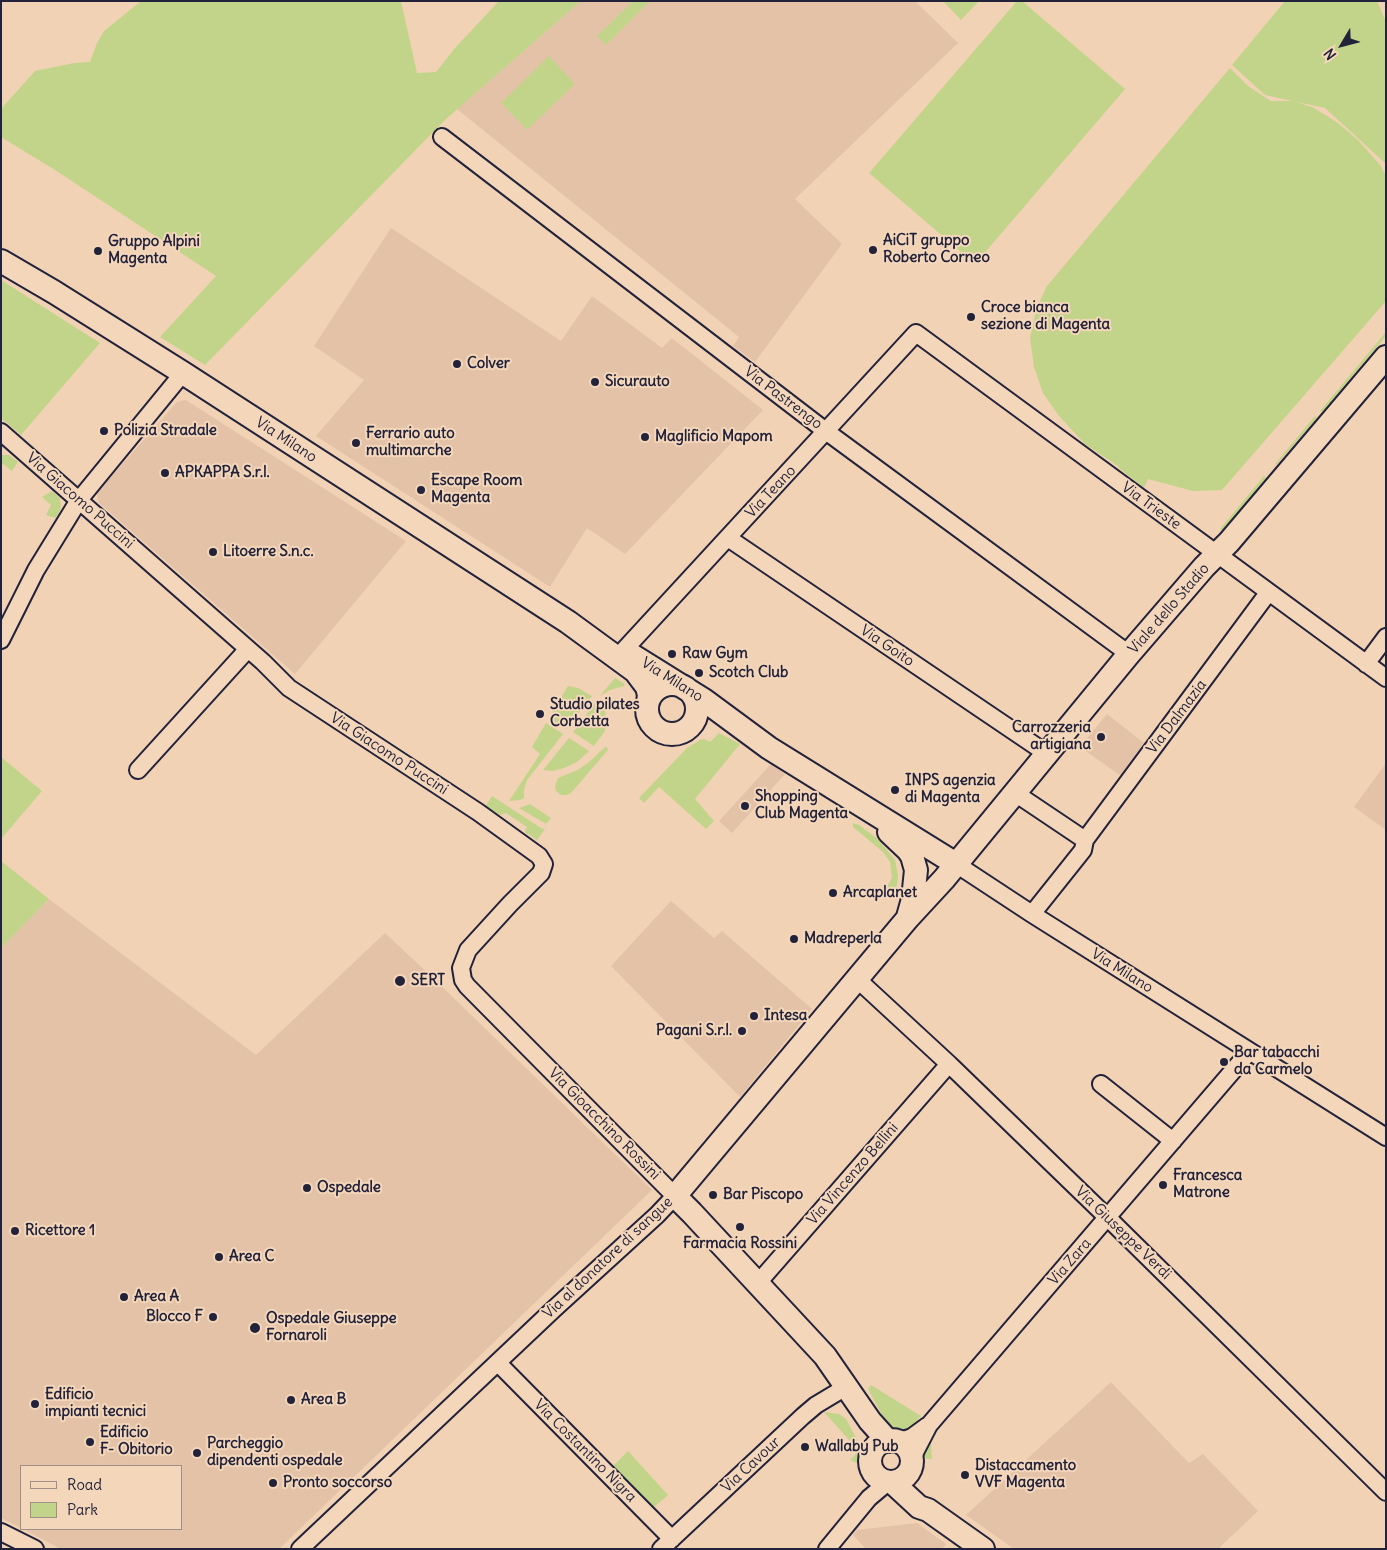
<!DOCTYPE html>
<html>
<head>
<meta charset="utf-8">
<style>
	body { margin:0 }
	#map { position:relative; width:1387px; height:1550px; overflow:hidden; background:#f2d2b4; font-family:Delius,sans-serif }
	canvas { display:block }
	.frame { position:absolute; inset:0; border:2px solid #22223b; pointer-events:none }
	.legend { position:absolute; left:20px; top:1465px; width:162px; height:65px; box-sizing:border-box; background:#f4d7ba; border:1px solid #a08f87; margin:0; padding:6px 9px; list-style:none; font-size:15px; color:#22223b }
	.legend li { display:flex; align-items:center; gap:10px; height:25px }
	.legend b { width:25px; border:1px solid #a08f87 }
	.north { position:absolute; left:1317px; top:20px; width:50px; height:50px; -webkit-text-stroke:4px #f4d7ba; paint-order:stroke; rotate:233deg; font-size:14px; font-weight:700; line-height:20px; text-align:center; color:#22223b }
	.north::after { content:''; display:block; margin:auto; width:18px; height:22px; background:#22223b; clip-path:polygon(50% 0,100% 100%,50% 72%,0 100%) }
</style>
</head>
<body>
<div id="map">
<canvas width="1387" height="1550"></canvas>
<div class="frame"></div>
<ul class="legend">
<li><b style="height:6px;background:#f4d7ba"></b>Road</li>
<li><b style="height:14px;background:#c2d489"></b>Park</li>
</ul>
<div class="north">N</div>
</div>
<script>
const g = document.querySelector('canvas').getContext('2d');
g.lineJoin = 'round';
function fillPath(path, color) {
  g.fillStyle = color;
  g.fill(path, 'evenodd');
}
function poly(rows) {
  const path = new Path2D();
  for (const r of rows) {
    if (r.length === 3) {
      path.moveTo(r[0] + r[2], r[1]);
      path.arc(r[0], r[1], r[2], 0, 2 * Math.PI);
      continue;
    }
    path.moveTo(r[0], r[1]);
    for (let i = 2; i < r.length; i += 2) path.lineTo(r[i], r[i + 1]);
  }
  return path;
}
function strokePath(path, color, width, dash) {
  g.strokeStyle = color;
  g.lineWidth = width;
  g.lineCap = dash ? 'butt' : 'round';
  g.setLineDash(dash || []);
  g.stroke(path);
}
function write(font, color, halo, rows, align = 'center') {
  g.font = font + ' Delius,sans-serif';
  g.lineWidth = 4;
  g.setLineDash([]);
  g.textBaseline = 'middle';
  g.strokeStyle = halo;
  g.fillStyle = color;
  for (const [text, x, y, turn = 0] of rows) {
    g.save();
    g.translate(x, y);
    g.rotate((+turn || 0) * Math.PI / 180);
    g.textAlign = isNaN(turn) ? turn : align;
    if (halo) g.strokeText(text, 0, 0);
    g.fillText(text, 0, 0);
    g.restore();
  }
}
fillPath(poly([
	[581,1,915,1,958,43,795,199,842,244,755,362,733,346,739,337,457,109],
	[391,228,561,341,592,296,662,348,672,338,763,410,625,554,587,528,550,587,316,436,364,380,314,346],
	[186,400,406,541,295,674,98,502,97,493,177,402],
	[1107,714,1144,743,1121,776,1080,747],
	[1386,763,1386,830,1354,807],
	[771,764,785,774,732,833,719,821],
	[49,899,256,1055,385,933,432,977,652,1190,279,1549,61,1549,23,1529,181,1529,181,1466,21,1466,21,1528,1,1518,1,948],
	[671,901,714,938,722,931,812,1009,740,1097,611,966],
	[1111,1382,1189,1463,1203,1454,1258,1511,1218,1549,1014,1549,966,1515],
	[917,1523,946,1544,942,1549,866,1549,853,1535,857,1530]
]), '#e4c2a7');
fillPath(poly([
	[141,1,401,1,417,73,436,72,455,48,499,1,581,1,446,119,205,365,160,337,216,276,55,170,1,137,1,109,35,71,74,63,90,62,97,43,104,31],
	[633,1,650,1,606,45,597,36],
	[943,1,979,1,961,20],
	[1017,1,1022,1,1125,89,975,264,869,173],
	[1285,1,1377,1,1386,22,1386,164,1325,108,1297,102,1314,108,1338,123,1358,140,1381,166,1386,176,1386,301,1222,490,1193,491,1148,479,1144,488,1119,468,1118,466,1085,444,1059,416,1043,393,1034,367,1030,338,1037,307,1047,286,1230,68,1248,86,1271,101,1292,101,1265,95,1232,65],
	[549,56,575,84,527,130,501,103],
	[1,280,100,343,21,435,1,418],
	[1386,332,1386,336,1322,412,1320,411],
	[1315,416,1317,418,1276,465,1275,464],
	[1,455,9,455,18,462,12,471,3,464,1,466],
	[1264,476,1266,478,1232,520,1235,523,1223,532,1220,529],
	[52,491,60,498,61,508,56,518,46,515,51,505,42,497],
	[615,678,625,684,624,686,610,690,600,696],
	[568,686,578,688,592,696,566,729,549,718],
	[598,699,605,709,606,722,605,731,594,746,573,732],
	[546,723,563,734,527,780,524,790,524,798,520,800,509,801,540,754,532,747],
	[719,733,740,744,695,799,714,821,706,829,659,787,644,803,639,798,687,748,700,740,704,739,710,742],
	[569,738,589,751,577,762,564,768,553,771,543,770],
	[605,747,607,747,608,750,571,793,566,795,561,795,556,791,555,786,558,778,578,770,589,762],
	[1,757,42,791,1,839],
	[492,796,541,828,545,829,537,840,525,832,527,827,506,813,500,815,486,806],
	[530,804,551,818,546,824,519,808],
	[853,823,859,825,879,840,895,860,898,875,897,886,892,898,884,892,892,878,890,862,883,852,853,827],
	[1,861,49,899,1,948],
	[871,1385,921,1416,908,1429,899,1432,895,1430,887,1424,868,1389],
	[824,1412,839,1414,846,1419,860,1445,859,1464,850,1460,859,1451],
	[933,1434,931,1444,932,1459,920,1458],
	[628,1451,668,1495,654,1507,613,1466]
]), '#c2d489');
const street = poly([
	[442,137,827,432,1129,654],
	[1,432,263,662,289,688,478,812,539,856,544,864,541,873,510,904,468,950,461,968,463,980,467,986,675,1196,657,1215,555,1308,300,1549],
	[728,538,1046,753],
	[1,640,36,570,79,500,183,373],
	[624,650,916,333,1386,678],
	[1366,664,1386,637],
	[138,770,248,649],
	[1015,793,1085,840,1083,850,1032,914],
	[1085,840,1268,593],
	[956,864,1032,914,1386,1137],
	[857,979,949,1064,1108,1218,1386,1492],
	[1101,1084,1173,1141],
	[757,1284,949,1064],
	[498,1363,672,1539],
	[898,1442,912,1437,927,1426],
	[912,1458,929,1425,1249,1052],
	[1,1532,35,1549],
	[661,1549,803,1416,816,1405,846,1387],
	[827,1549,869,1498,888,1482]
]);
const secondary = poly([
	[1,261,54,292,183,373,568,622,635,671,647,687,649,695,648,702],
	[627,652,704,700,769,748,956,864],
	[672,709,25],
	[889,832,908,850,912,856,916,870,913,899,908,917],
	[891,1461,21],
	[888,1441,870,1421,825,1356,692,1213,675,1196,908,918,944,879,1129,654,1204,567,1229,542,1386,357],
	[892,1482,919,1507,928,1510,983,1549]
]);
strokePath(street, '#22223b', 20);
strokePath(secondary, '#22223b', 26);
strokePath(street, '#f4d7ba', 16);
strokePath(secondary, '#f4d7ba', 22);
for (const [x, y, r, color] of [
	[873,250,5,"#22223b"],
	[98,251,5,"#22223b"],
	[971,317,5,"#22223b"],
	[457,364,5,"#22223b"],
	[595,382,5,"#22223b"],
	[104,431,5,"#22223b"],
	[645,437,5,"#22223b"],
	[356,443,5,"#22223b"],
	[165,473,5,"#22223b"],
	[421,490,5,"#22223b"],
	[213,552,5,"#22223b"],
	[672,654,5,"#22223b"],
	[699,673,5,"#22223b"],
	[540,714,5,"#22223b"],
	[1101,737,5,"#22223b"],
	[895,790,5,"#22223b"],
	[745,806,5,"#22223b"],
	[833,893,5,"#22223b"],
	[794,939,5,"#22223b"],
	[400,981,6,"#22223b"],
	[754,1016,5,"#22223b"],
	[742,1031,5,"#22223b"],
	[1224,1062,5,"#22223b"],
	[1163,1185,5,"#22223b"],
	[307,1188,5,"#22223b"],
	[713,1195,5,"#22223b"],
	[740,1227,5,"#22223b"],
	[15,1231,5,"#22223b"],
	[219,1257,5,"#22223b"],
	[124,1297,5,"#22223b"],
	[213,1317,5,"#22223b"],
	[255,1328,6,"#22223b"],
	[291,1400,5,"#22223b"],
	[35,1404,5,"#22223b"],
	[90,1442,5,"#22223b"],
	[805,1447,5,"#22223b"],
	[197,1453,5,"#22223b"],
	[965,1475,5,"#22223b"],
	[273,1483,5,"#22223b"]
]) {
  const dot = new Path2D();
  dot.arc(x, y, r, 0, 2 * Math.PI);
  g.fillStyle = color;
  g.fill(dot);
  strokePath(dot, '#f4d7ba', 2);
}
write('bold 15px', '#22223b', '#f4d7ba', [
	["AiCiT gruppo",883,241],
	["Roberto Corneo",883,258],
	["Gruppo Alpini",108,242],
	["Magenta",108,259],
	["Croce bianca",981,308],
	["sezione di Magenta",981,325],
	["Colver",467,364],
	["Sicurauto",605,382],
	["Polizia Stradale",114,431],
	["Ferrario auto",366,434],
	["multimarche",366,451],
	["Maglificio Mapom",655,437],
	["APKAPPA S.r.l.",175,473],
	["Escape Room",431,481],
	["Magenta",431,498],
	["Litoerre S.n.c.",223,552],
	["Raw Gym",682,654],
	["Scotch Club",709,673],
	["Studio pilates",550,705],
	["Corbetta",550,722],
	["Carrozzeria",1091,728,"right"],
	["artigiana",1091,745,"right"],
	["INPS agenzia",905,781],
	["di Magenta",905,798],
	["Shopping",755,797],
	["Club Magenta",755,814],
	["Arcaplanet",843,893],
	["Madreperla",804,939],
	["SERT",411,981],
	["Intesa",764,1016],
	["Pagani S.r.l.",732,1031,"right"],
	["Bar tabacchi",1234,1053],
	["da Carmelo",1234,1070],
	["Francesca",1173,1176],
	["Matrone",1173,1193],
	["Ospedale",317,1188],
	["Bar Piscopo",723,1195],
	["Ricettore 1",25,1231],
	["Farmacia Rossini",740,1244,"center"],
	["Area C",229,1257],
	["Area A",134,1297],
	["Blocco F",203,1317,"right"],
	["Ospedale Giuseppe",266,1319],
	["Fornaroli",266,1336],
	["Edificio",45,1395],
	["impianti tecnici",45,1412],
	["Area B",301,1400],
	["Edificio",100,1433],
	["F- Obitorio",100,1450],
	["Parcheggio",207,1444],
	["dipendenti ospedale",207,1461],
	["Wallaby Pub",815,1447],
	["Distaccamento",975,1466],
	["VVF Magenta",975,1483],
	["Pronto soccorso",283,1483]
], 'left');
write('15px', '#22223b', '#f4d7ba', [
	["Via Pastrengo",783,398,37],
	["Via Milano",286,440,33],
	["Via Teano",771,492,-47],
	["Via Giacomo Puccini",80,501,41],
	["Via Trieste",1151,506,36],
	["Viale dello Stadio",1169,609,-49],
	["Via Goito",887,646,34],
	["Via Milano",672,680,32],
	["Via Dalmazia",1177,717,-53],
	["Via Giacomo Puccini",389,754,33],
	["Via Milano",1122,971,32],
	["Via Gioacchino Rossini",604,1124,45],
	["Via Vincenzo Bellini",853,1174,-49],
	["Via Giuseppe Verdi",1123,1233,44],
	["Via al donatore di sangue",608,1258,-43],
	["Via Zara",1070,1262,-49],
	["Via Costantino Nigra",585,1451,45],
	["Via Cavour",751,1465,-43]
]);
</script>
</body>
</html>
